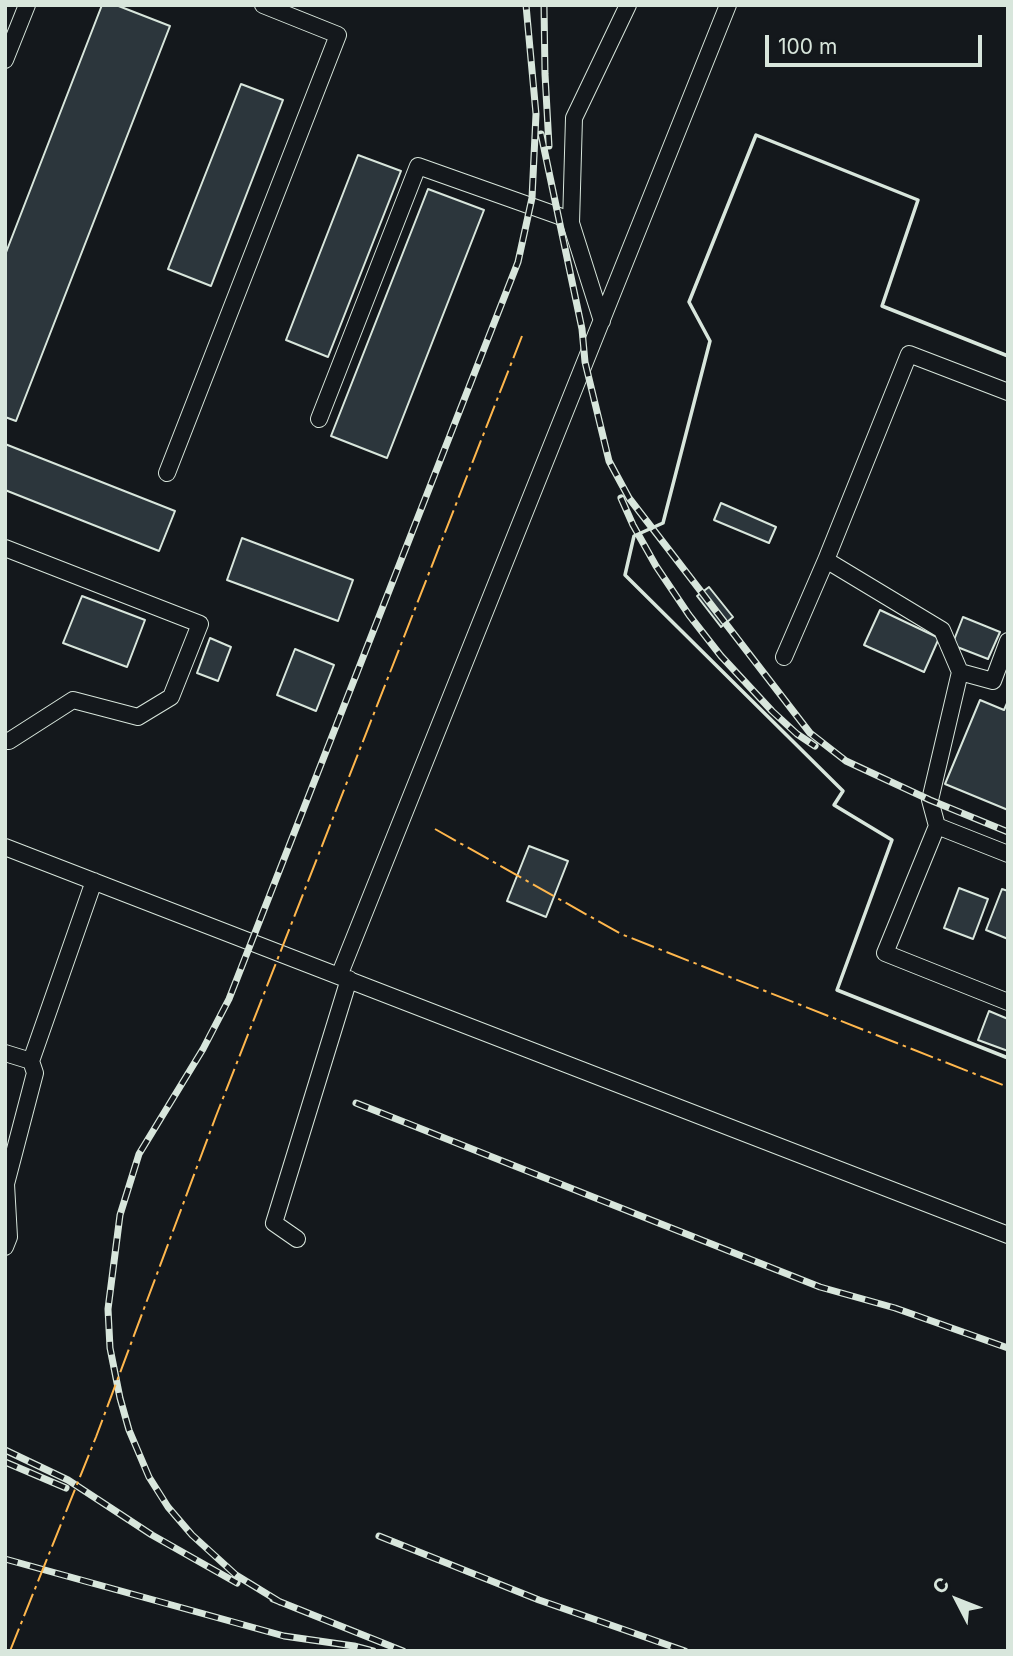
<!DOCTYPE html>
<html>
<head>
<meta charset="utf-8">
<style>
	body { margin:0 }
	#map { position:relative; width:1013px; height:1656px; overflow:hidden; background:#14181c; font-family:Inter,sans-serif }
	canvas { display:block }
	.frame { position:absolute; inset:0; border:7px solid #d8e6dc; pointer-events:none }
	.north { position:absolute; left:922px; top:1565px; width:70px; height:70px; -webkit-text-stroke:5px #14181c; paint-order:stroke; rotate:312deg; font-size:19px; font-weight:700; line-height:28px; text-align:center; color:#d8e6dc }
	.north::after { content:''; display:block; margin:auto; width:24px; height:32px; background:#d8e6dc; clip-path:polygon(50% 0,100% 100%,50% 72%,0 100%) }
	.scale { position:absolute; left:765px; top:35px; width:217px; height:32px; box-sizing:border-box; border:4px solid #d8e6dc; border-top:0; padding-left:9px; font-size:21px; line-height:24px; white-space:nowrap; color:#d8e6dc; -webkit-text-stroke:5px #14181c; paint-order:stroke }
</style>
</head>
<body>
<div id="map">
<canvas width="1013" height="1656"></canvas>
<div class="frame"></div>
<div class="north">С</div>
<div class="scale">100 m</div>
</div>
<script>
const g = document.querySelector('canvas').getContext('2d');
g.lineJoin = 'round';
function fillPath(path, color) {
  g.fillStyle = color;
  g.fill(path, 'evenodd');
}
function poly(rows) {
  const path = new Path2D();
  for (const r of rows) {
    path.moveTo(r[0], r[1]);
    for (let i = 2; i < r.length; i += 2) path.lineTo(r[i], r[i + 1]);
  }
  return path;
}
function strokePath(path, color, width, dash) {
  g.strokeStyle = color;
  g.lineWidth = width;
  g.lineCap = dash ? 'butt' : 'round';
  g.setLineDash(dash || []);
  g.stroke(path);
}
const building = poly([
	[102,5,116,5,170,26,16,421,5,417,5,255,102,5],
	[241,84,283,100,211,286,168,269,241,84],
	[358,155,401,171,328,357,286,340,358,155],
	[428,189,484,210,387,458,331,436,428,189],
	[5,444,175,511,159,551,5,490,5,444],
	[721,503,776,527,769,543,714,520,721,503],
	[242,538,353,580,338,621,227,580,242,538],
	[709,587,733,617,721,627,697,596,709,587],
	[82,596,145,620,127,667,63,643,82,596],
	[880,610,939,638,924,672,864,645,880,610],
	[963,617,1000,632,988,659,952,645,963,617],
	[210,638,231,647,218,681,197,673,210,638],
	[295,649,334,665,316,711,277,695,295,649],
	[980,700,1004,710,1008,701,1008,810,945,784,980,700],
	[529,846,568,861,546,917,507,901,529,846],
	[959,888,988,899,973,939,944,928,959,888],
	[1002,889,1008,891,1008,939,986,930,1002,889],
	[989,1011,1008,1019,1008,1051,978,1040,989,1011]
]);
fillPath(building, '#2c363c');
strokePath(building, '#d8e6dc', 2);
const minor = poly([
	[5,60,27,5],
	[602,321,571,223,574,118,628,5],
	[319,419,418,166,559,216,571,223],
	[167,473,338,35,263,5],
	[5,548,200,624,171,697,138,717,73,700,9,741,5,741],
	[826,560,942,630,960,672],
	[1008,641,993,681,960,672,930,800,937,826,1008,854],
	[784,657,826,560,909,354,1008,392],
	[937,826,885,953,1008,1002],
	[5,847,1008,1235],
	[339,976,728,5],
	[5,1053,31,1061,94,881],
	[297,1239,274,1223,349,979],
	[5,1247,9,1237,6,1184,35,1073,31,1061]
]);
strokePath(minor, '#d8e6dc', 18);
strokePath(minor, '#14181c', 16);
const rail = poly([
	[544,5,545,74,549,146],
	[541,134,582,329,585,362,609,461,629,498,810,733,846,761,930,800,1008,832],
	[621,498,633,525,656,566,689,615,721,656,772,711,797,734,815,746],
	[356,1103,820,1287,895,1308,1008,1348],
	[5,1450,68,1480,152,1535,237,1583],
	[5,1462,66,1488],
	[379,1536,539,1600,685,1651],
	[5,1559,284,1636,354,1646,373,1651],
	[273,1599,403,1651],
	[280,1602,236,1575,192,1535,168,1507,149,1477,129,1430,120,1398,110,1348,108,1309,120,1215,139,1154,203,1049,229,999,518,262,532,198,536,114,526,5]
]);
strokePath(rail, '#d8e6dc', 7);
strokePath(rail, '#14181c', 4.5, [13]);
strokePath(poly([
	[1008,356,882,306,918,200,756,135,689,302,710,341,663,523,634,536,625,575,843,791,834,805,892,840,837,990,1008,1058]
]), '#d8e6dc', 3.5);
strokePath(poly([
	[435,829,621,934,1008,1087],
	[10,1651,96,1437,216,1116,522,336]
]), '#ffb74d', 2, [24, 5, 3.5, 5]);
</script>
</body>
</html>
